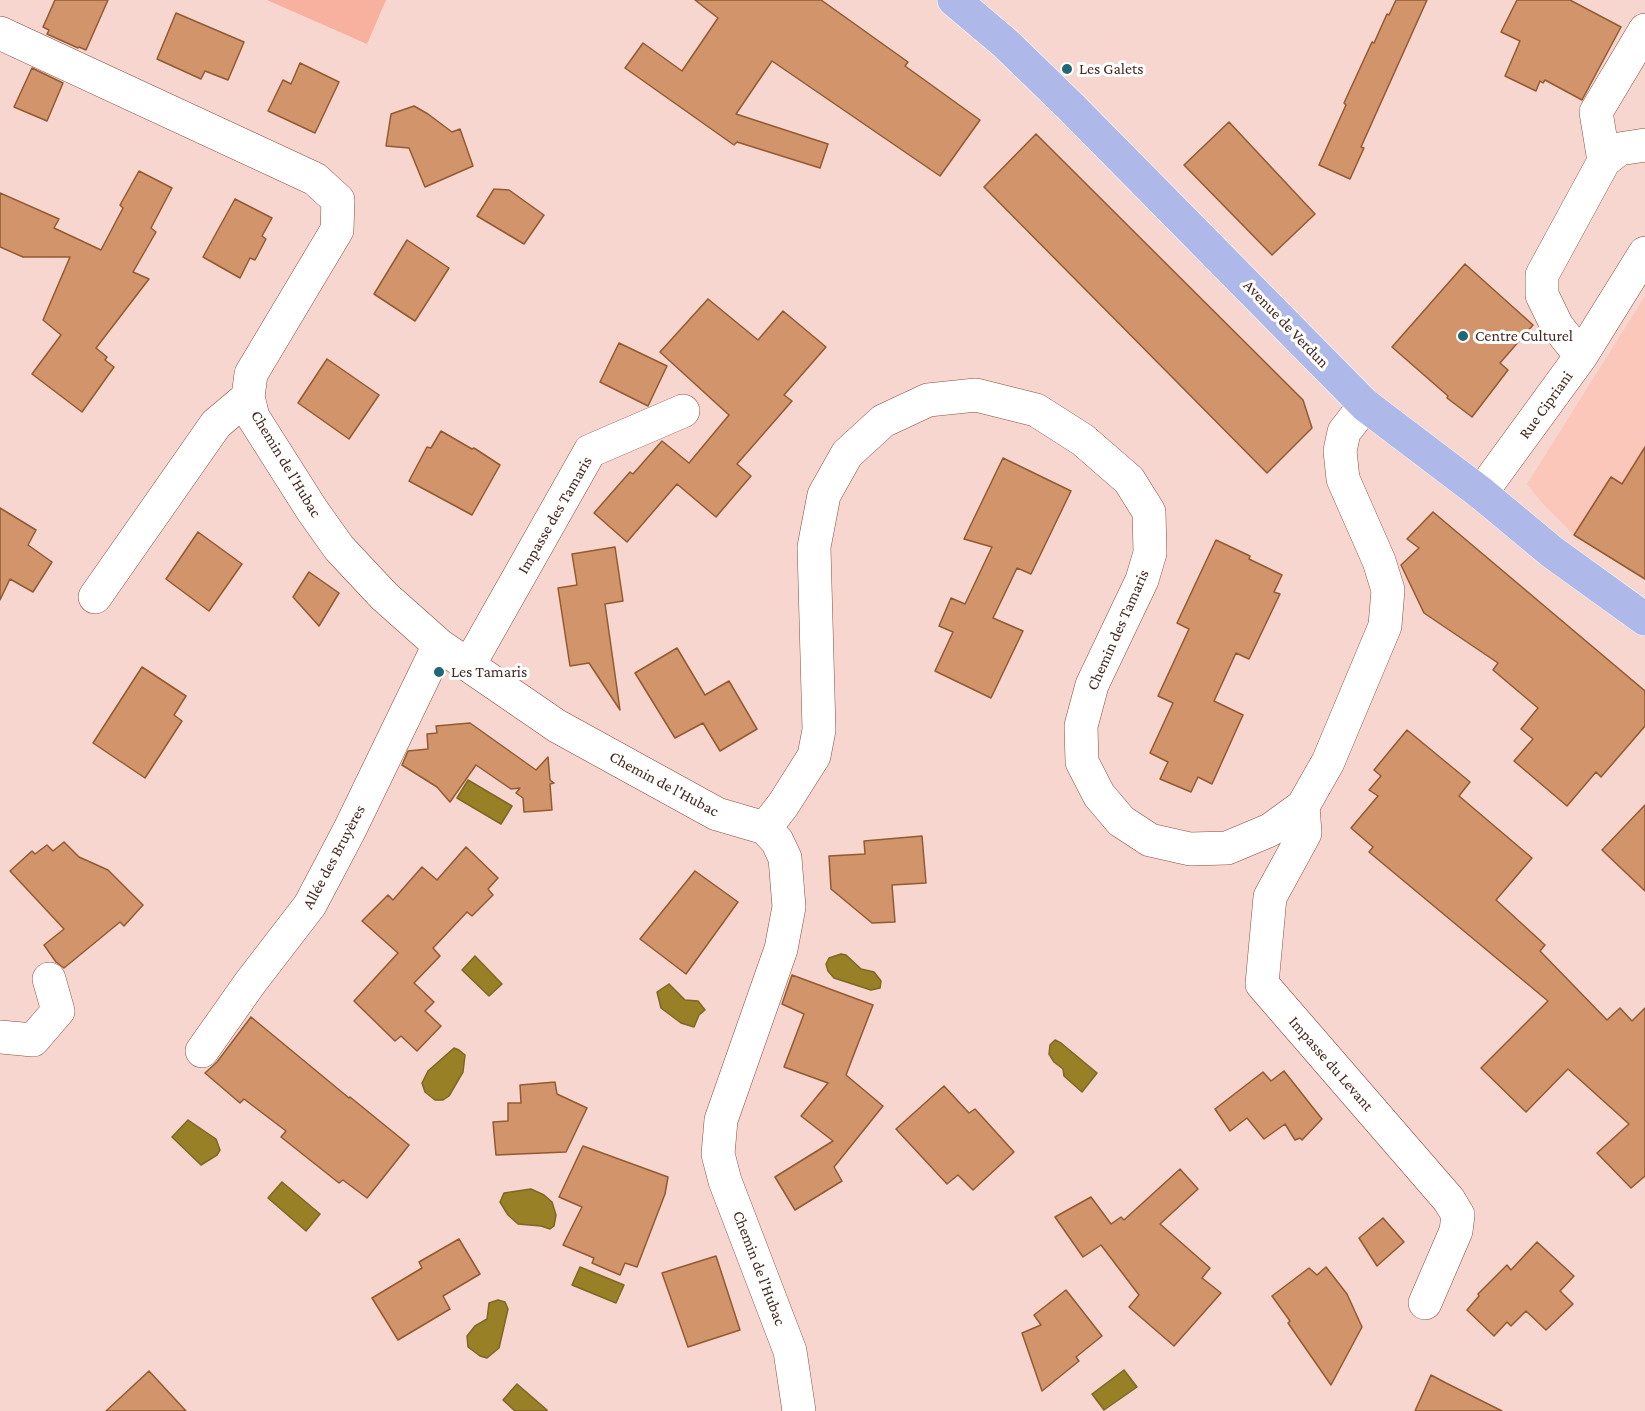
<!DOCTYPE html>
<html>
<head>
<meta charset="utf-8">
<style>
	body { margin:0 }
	canvas { display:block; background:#f6d6ce }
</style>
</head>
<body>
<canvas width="1645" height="1411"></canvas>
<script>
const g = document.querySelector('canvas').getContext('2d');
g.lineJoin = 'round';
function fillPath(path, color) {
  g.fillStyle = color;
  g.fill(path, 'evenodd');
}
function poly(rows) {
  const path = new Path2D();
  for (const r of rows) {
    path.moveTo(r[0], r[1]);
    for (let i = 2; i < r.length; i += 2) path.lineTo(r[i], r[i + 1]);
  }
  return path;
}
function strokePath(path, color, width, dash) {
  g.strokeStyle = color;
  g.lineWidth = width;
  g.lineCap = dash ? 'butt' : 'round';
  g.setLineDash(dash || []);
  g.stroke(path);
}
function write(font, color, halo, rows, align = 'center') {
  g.font = font + ' "Crimson Pro",serif';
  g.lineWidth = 6;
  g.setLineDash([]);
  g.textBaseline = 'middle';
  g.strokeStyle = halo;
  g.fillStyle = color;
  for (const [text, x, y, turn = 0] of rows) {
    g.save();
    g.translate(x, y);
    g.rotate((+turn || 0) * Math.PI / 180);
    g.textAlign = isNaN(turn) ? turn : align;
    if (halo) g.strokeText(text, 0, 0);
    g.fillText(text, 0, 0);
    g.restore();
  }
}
fillPath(poly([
	[1645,296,1645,579,1574,535,1543,504,1527,484]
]), '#fbc7ba');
fillPath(poly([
	[267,0,386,0,367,44]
]), '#f8b09f');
const water = poly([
	[468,780,512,806,501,824,457,798,468,780],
	[841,954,846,955,861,969,874,972,881,981,880,988,871,990,834,978,828,971,826,964,829,958,841,954],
	[475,956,502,984,489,996,462,970,475,956],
	[669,984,685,1000,698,1001,705,1010,699,1015,694,1027,681,1023,661,1008,657,992,669,984],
	[1055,1040,1061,1043,1097,1073,1082,1092,1064,1076,1063,1069,1054,1062,1049,1054,1050,1045,1055,1040],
	[454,1048,459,1050,465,1055,463,1072,449,1096,443,1100,435,1100,425,1092,422,1083,428,1071,454,1048],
	[188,1120,216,1139,220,1150,217,1155,201,1165,172,1137,188,1120],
	[282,1182,320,1214,306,1231,268,1198,282,1182],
	[531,1189,544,1195,552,1202,556,1215,554,1226,550,1229,541,1226,518,1224,508,1215,500,1202,504,1193,531,1189],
	[580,1267,624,1285,616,1303,572,1285,580,1267],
	[498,1300,505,1302,508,1309,499,1348,487,1358,480,1356,468,1347,467,1336,475,1326,487,1319,489,1303,498,1300],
	[1124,1370,1137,1387,1104,1410,1092,1394,1124,1370],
	[517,1384,547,1410,547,1411,515,1411,503,1400,517,1384]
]);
fillPath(water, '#978026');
strokePath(water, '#7f6624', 1.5);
const building = poly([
	[55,0,108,0,86,50,79,47,78,48,47,34,49,30,43,27,55,0],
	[695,0,821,0,908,62,905,66,980,120,940,176,772,61,736,114,828,144,820,168,737,142,734,145,625,68,643,43,682,71,718,18,695,0],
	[1396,0,1427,0,1361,147,1364,148,1350,179,1319,165,1346,105,1344,103,1372,42,1374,43,1387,14,1389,15,1396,0],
	[1517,0,1570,0,1621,27,1582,100,1545,80,1543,83,1540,81,1536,91,1505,76,1520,41,1501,32,1517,0],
	[176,13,244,42,228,80,205,71,201,79,157,59,176,13],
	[300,63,339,82,315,133,268,111,283,80,291,84,300,63],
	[32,68,63,83,47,121,14,107,32,68],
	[414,106,428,114,452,132,460,129,473,166,425,187,409,148,386,146,391,114,414,106],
	[1229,122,1315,214,1272,255,1184,165,1229,122],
	[1036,134,1303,400,1312,428,1267,473,984,187,1036,134],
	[139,171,172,188,151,228,156,232,133,272,149,279,96,348,107,357,105,360,114,367,82,412,32,374,61,335,43,320,70,257,23,257,0,247,0,193,59,219,54,228,101,250,123,208,120,205,139,171],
	[494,189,509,190,544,215,524,244,477,216,494,189],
	[235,199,272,218,262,236,266,239,255,260,250,258,240,278,203,257,235,199],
	[407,240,449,268,415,321,374,294,407,240],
	[1465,264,1533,325,1500,363,1508,370,1472,417,1447,398,1448,396,1392,347,1465,264],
	[708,299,758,340,783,311,826,347,784,395,792,401,737,464,751,476,716,517,677,484,627,542,594,513,630,472,633,474,662,441,689,463,729,415,660,352,708,299],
	[619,343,667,366,648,406,600,382,619,343],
	[327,359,379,395,349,439,298,403,327,359],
	[441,431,472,449,474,448,500,465,472,515,409,481,427,447,431,448,441,431],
	[1645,447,1645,579,1574,535,1611,477,1622,484,1645,447],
	[1003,458,1071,491,1031,574,1017,568,993,618,1023,631,991,698,935,671,953,632,939,626,951,598,965,604,992,547,964,539,1003,458],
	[0,508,36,530,28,545,52,562,33,592,10,579,0,600,0,508],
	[1433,512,1645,691,1645,726,1601,777,1596,772,1567,806,1514,761,1533,739,1521,729,1538,708,1493,670,1498,663,1424,613,1401,565,1419,548,1407,539,1433,512],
	[198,532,242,564,209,611,166,579,198,532],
	[1216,540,1250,556,1249,559,1282,575,1274,592,1280,594,1249,659,1236,653,1214,701,1243,715,1212,784,1198,777,1191,792,1160,779,1168,762,1150,753,1173,703,1158,696,1189,629,1177,623,1216,540],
	[615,547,623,601,605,604,620,710,589,663,570,666,558,588,577,585,572,554,615,547],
	[309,572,339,593,319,626,293,597,309,572],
	[677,648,705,695,729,681,757,729,720,751,703,723,675,738,635,673,677,648],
	[142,667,186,696,174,715,182,721,145,778,93,743,142,667],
	[470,723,536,770,548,757,550,780,554,783,550,784,552,810,524,812,523,798,516,793,520,788,511,789,476,765,450,802,437,787,402,765,408,751,428,749,427,734,437,733,436,726,470,723],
	[1407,730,1470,782,1459,796,1532,858,1496,900,1545,945,1540,951,1607,1020,1620,1008,1632,1021,1645,1008,1645,1176,1631,1188,1597,1153,1629,1124,1568,1069,1526,1112,1481,1068,1548,1001,1369,852,1373,847,1351,828,1378,796,1369,790,1381,776,1374,770,1407,730],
	[1645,805,1645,891,1602,850,1645,805],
	[922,836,926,883,892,885,895,922,872,923,831,889,829,856,865,854,864,841,922,836],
	[64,842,79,857,108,870,143,905,124,926,120,922,64,968,56,962,44,945,64,929,10,871,32,851,35,854,47,845,53,851,64,842],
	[466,847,498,878,488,889,493,895,472,916,467,912,433,948,440,956,414,983,434,1002,425,1011,441,1026,417,1051,401,1036,395,1041,354,1001,398,953,362,921,388,895,393,900,422,867,437,880,466,847],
	[695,871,738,902,686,974,640,939,695,871],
	[792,975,873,1005,846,1075,883,1106,834,1167,842,1181,795,1210,775,1177,833,1141,801,1116,828,1083,784,1067,804,1014,782,1004,792,975],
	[251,1017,349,1098,350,1097,409,1145,367,1198,343,1180,339,1183,281,1137,286,1131,244,1099,240,1103,205,1073,217,1062,251,1017],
	[1284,1071,1322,1119,1302,1140,1300,1138,1295,1140,1285,1124,1264,1139,1247,1118,1230,1131,1215,1109,1263,1072,1271,1081,1284,1071],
	[555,1082,557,1094,587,1108,566,1152,496,1155,493,1122,508,1121,508,1103,521,1103,520,1085,555,1082],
	[944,1086,969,1113,975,1109,1014,1152,973,1190,958,1175,947,1184,896,1129,944,1086],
	[583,1146,668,1177,665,1194,637,1267,625,1263,620,1275,592,1263,594,1258,563,1245,582,1207,559,1197,583,1146],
	[1180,1169,1198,1189,1160,1224,1210,1268,1202,1278,1221,1293,1174,1346,1129,1307,1139,1295,1101,1245,1083,1257,1055,1217,1091,1197,1111,1224,1121,1217,1124,1220,1180,1169],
	[1383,1218,1404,1242,1377,1266,1359,1238,1383,1218],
	[459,1239,480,1274,443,1296,450,1309,398,1340,372,1298,422,1268,419,1262,459,1239],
	[1537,1242,1574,1276,1560,1291,1573,1304,1546,1330,1526,1311,1511,1326,1507,1322,1494,1336,1467,1310,1479,1296,1478,1294,1507,1265,1511,1270,1537,1242],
	[716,1256,740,1330,688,1347,662,1273,716,1256],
	[1326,1267,1347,1294,1362,1327,1331,1385,1288,1323,1290,1321,1272,1296,1309,1268,1317,1275,1326,1267],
	[1066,1290,1102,1336,1076,1357,1079,1361,1042,1391,1022,1333,1041,1325,1034,1315,1066,1290],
	[149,1371,186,1411,106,1411,149,1371],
	[1431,1375,1446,1383,1502,1411,1415,1411,1431,1375]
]);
fillPath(building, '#d2946b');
strokePath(building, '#935a32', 1.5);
const minor = poly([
	[0,33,315,179,338,200,337,230,251,374,248,397,253,417,312,510,339,548,384,596,439,645,557,726,717,814,765,828,777,841,785,858,789,907,781,949,721,1120,718,1154,725,1181,790,1351,799,1411],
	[1604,161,1619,149,1645,145],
	[1581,356,1557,326,1542,295,1542,275,1604,161,1596,112,1645,30],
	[1481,493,1581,356,1645,253],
	[95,597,216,424,248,397],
	[469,665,590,451,683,411],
	[1303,806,1305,833,1270,897,1262,984,1449,1200,1458,1215,1456,1231,1425,1303],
	[765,828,783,805,814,756,819,730,814,547,824,495,847,454,883,421,928,400,976,395,1036,410,1083,440,1129,480,1149,512,1150,553,1142,580,1092,685,1081,726,1082,762,1099,795,1121,821,1150,840,1190,849,1227,848,1270,830,1303,806,1328,762,1385,626,1388,590,1379,561,1343,479,1340,451,1344,432,1365,405],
	[0,1037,33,1040,58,1011,49,979],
	[202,1051,250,983,310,905,350,829,439,645]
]);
const major = poly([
	[954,0,1005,43,1071,107,1365,405,1481,493,1552,552,1645,619]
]);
strokePath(minor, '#8e4c3c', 34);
strokePath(major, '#fff', 34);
strokePath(minor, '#fff', 33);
strokePath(major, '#aeb8e9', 33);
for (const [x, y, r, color] of [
	[1067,69,6,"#216876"],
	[1463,336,6,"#216876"],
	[439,672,6,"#216876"]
]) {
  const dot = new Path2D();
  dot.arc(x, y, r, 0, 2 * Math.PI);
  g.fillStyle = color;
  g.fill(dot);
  strokePath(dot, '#fff', 2);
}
write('16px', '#462821', '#fff', [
	["Les Galets",1079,69],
	["Centre Culturel",1475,336],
	["Les Tamaris",451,672]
], 'left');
write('16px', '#462821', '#fff', [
	["Avenue de Verdun",1286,324,46],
	["Rue Cipriani",1546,405,-54],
	["Chemin de l'Hubac",286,464,59],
	["Impasse des Tamaris",555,515,-60],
	["Chemin des Tamaris",1118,630,-66],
	["Chemin de l'Hubac",664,784,28],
	["Allée des Bruyères",334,857,-62],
	["Impasse du Levant",1331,1064,49],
	["Chemin de l'Hubac",759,1268,69]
]);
</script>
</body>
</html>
